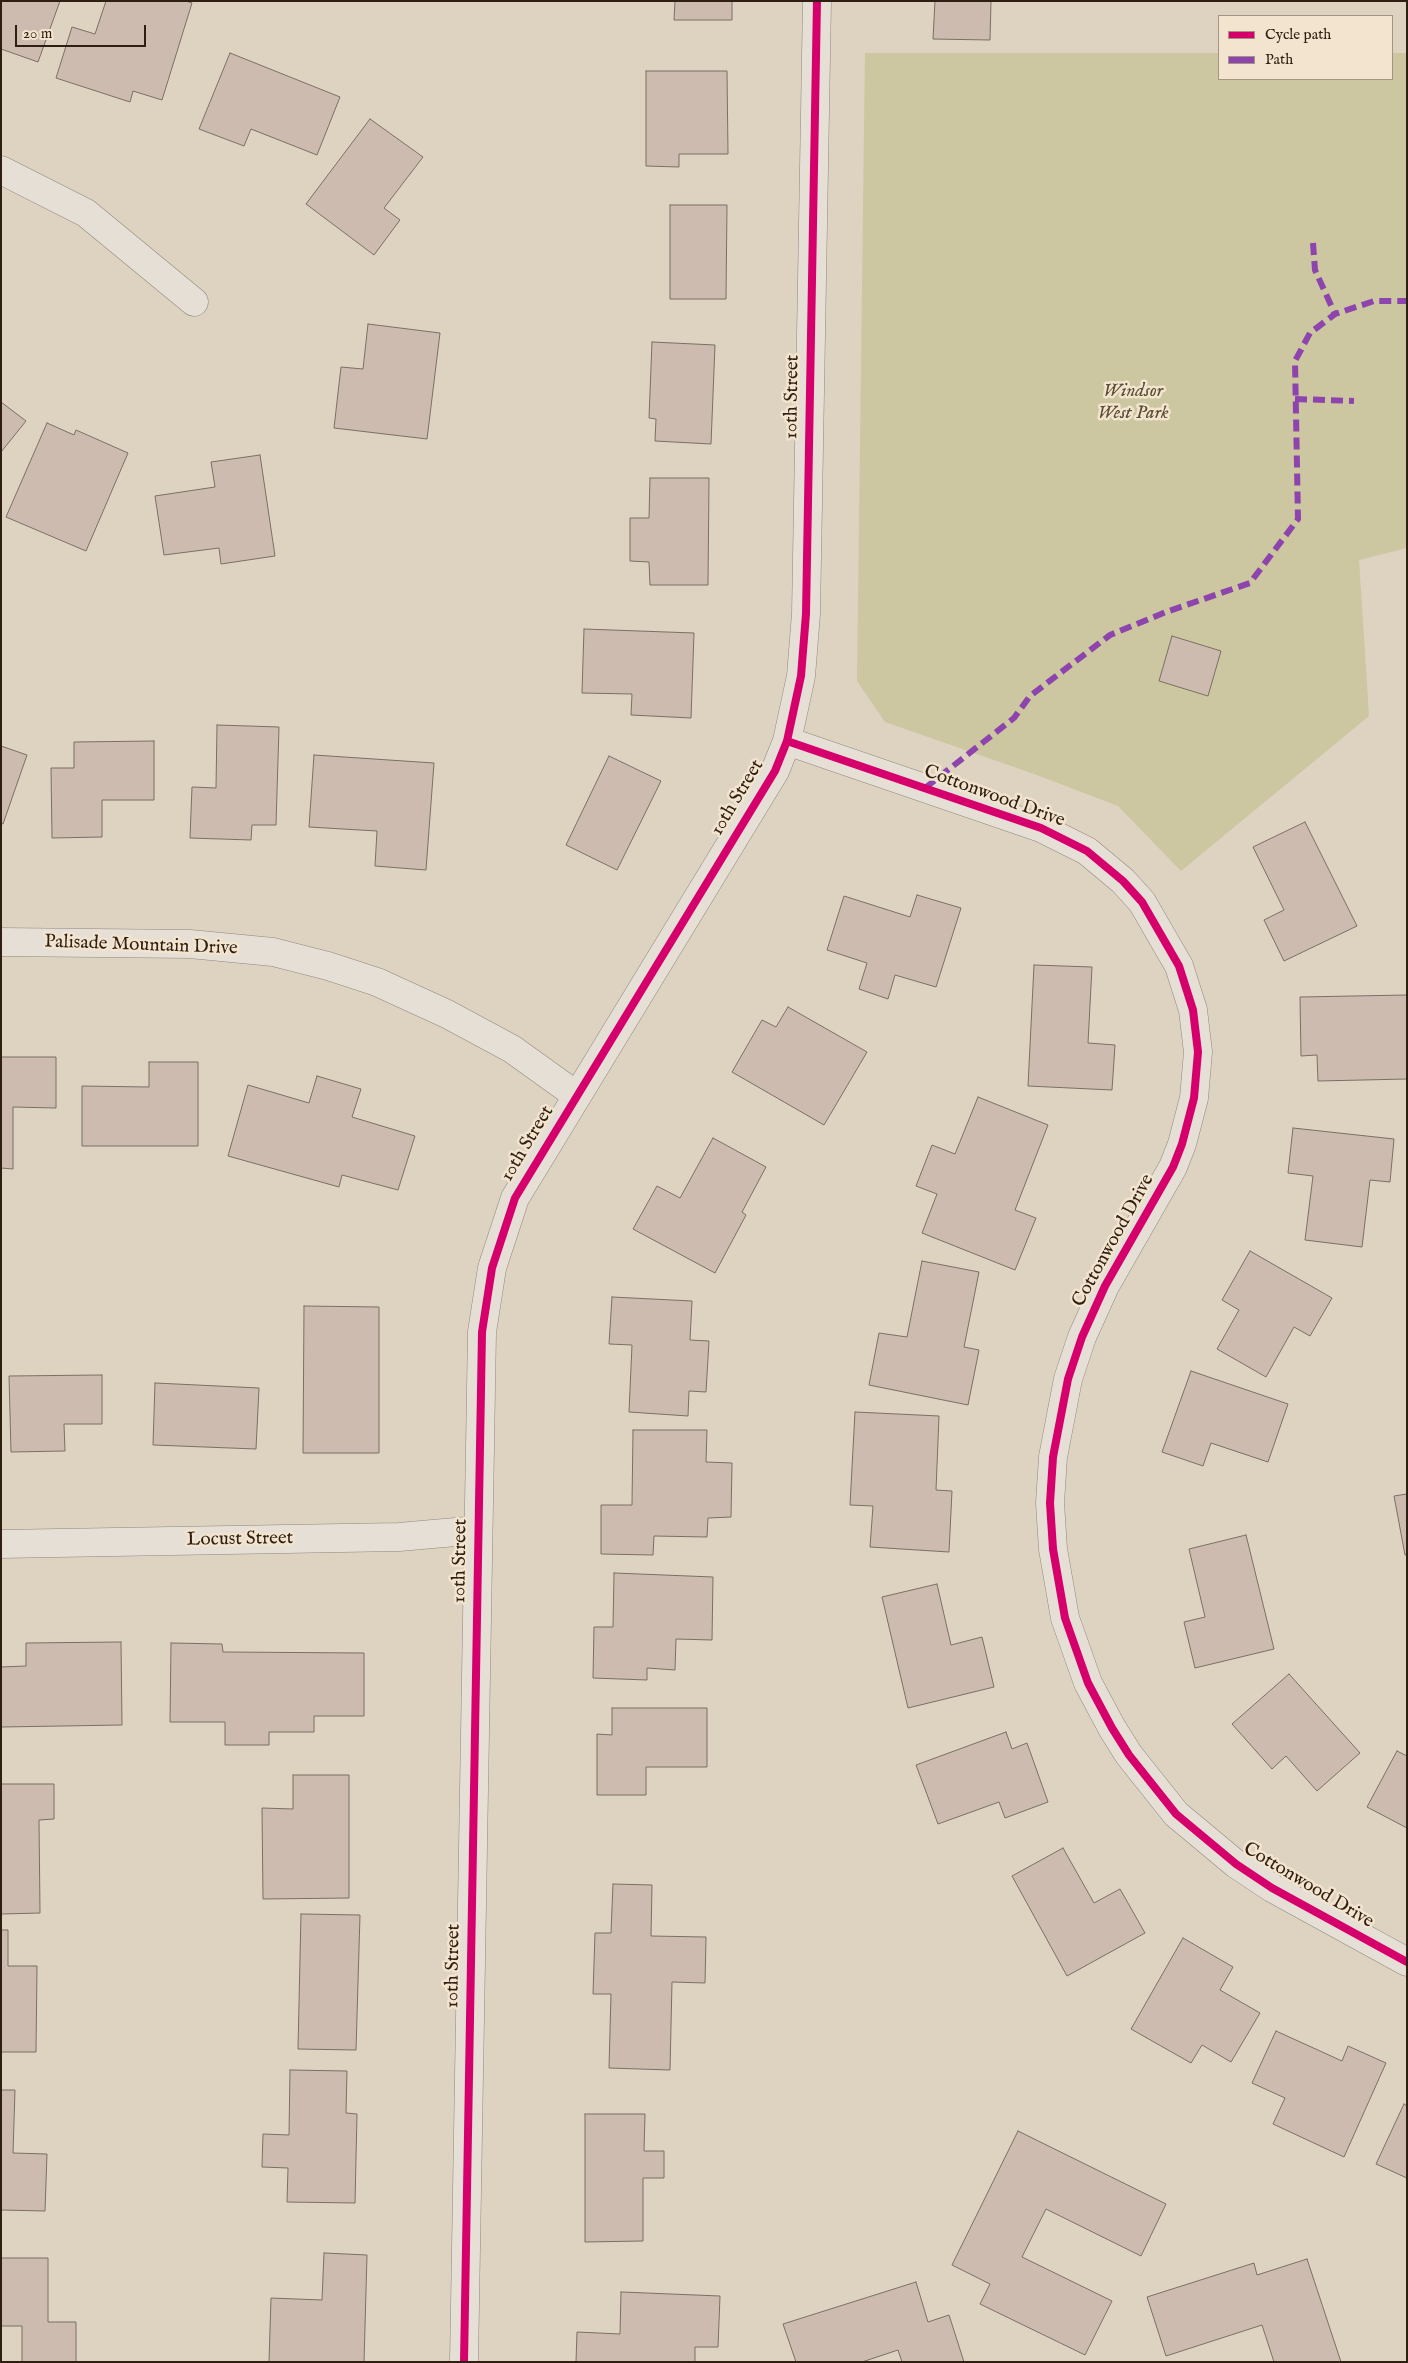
<!DOCTYPE html>
<html>
<head>
<meta charset="utf-8">
<style>
	body { margin:0 }
	#map { position:relative; width:1408px; height:2363px; overflow:hidden; background:#ded2c0; font-family:"IM FELL English",serif }
	canvas { display:block }
	.frame { position:absolute; inset:0; border:2px solid #2f1e12; pointer-events:none }
	.legend { position:absolute; left:1218px; top:15px; width:175px; height:65px; box-sizing:border-box; background:#f2e4ce; border:1px solid #a49583; margin:0; padding:6px 9px; list-style:none; font-size:15px; color:#2f1e12 }
	.legend li { display:flex; align-items:center; gap:10px; height:25px }
	.legend b { width:25px; border:1px solid #a49583 }
	.scale { position:absolute; left:15px; top:25px; width:131px; height:22px; box-sizing:border-box; border:2px solid #2f1e12; border-top:0; padding-left:6px; font-size:15px; line-height:18px; white-space:nowrap; color:#2f1e12; -webkit-text-stroke:4px #f2e4ce; paint-order:stroke }
</style>
</head>
<body>
<div id="map">
<canvas width="1408" height="2363"></canvas>
<div class="frame"></div>
<ul class="legend">
<li><b style="height:6px;background:#d6006c"></b>Cycle path</li>
<li><b style="height:6px;background:#8e44ad"></b>Path</li>
</ul>
<div class="scale">20 m</div>
</div>
<script>
const g = document.querySelector('canvas').getContext('2d');
g.lineJoin = 'round';
function fillPath(path, color) {
  g.fillStyle = color;
  g.fill(path, 'evenodd');
}
function poly(rows) {
  const path = new Path2D();
  for (const r of rows) {
    path.moveTo(r[0], r[1]);
    for (let i = 2; i < r.length; i += 2) path.lineTo(r[i], r[i + 1]);
  }
  return path;
}
function strokePath(path, color, width, dash) {
  g.strokeStyle = color;
  g.lineWidth = width;
  g.lineCap = dash ? 'butt' : 'round';
  g.setLineDash(dash || []);
  g.stroke(path);
}
function write(font, color, halo, rows, align = 'center') {
  g.font = font + ' "IM FELL English",serif';
  g.lineWidth = 5;
  g.setLineDash([]);
  g.textBaseline = 'middle';
  g.strokeStyle = halo;
  g.fillStyle = color;
  for (const [text, x, y, turn = 0] of rows) {
    g.save();
    g.translate(x, y);
    g.rotate((+turn || 0) * Math.PI / 180);
    g.textAlign = isNaN(turn) ? turn : align;
    if (halo) g.strokeText(text, 0, 0);
    g.fillText(text, 0, 0);
    g.restore();
  }
}
fillPath(poly([
	[865,53,1219,53,1219,79,1392,79,1392,53,1407,53,1407,548,1359,560,1369,716,1181,871,1118,806,1037,775,885,722,857,681]
]), '#ccc6a1');
const building = poly([
	[1,1,60,1,38,62,1,49,1,1],
	[106,1,186,1,192,3,162,100,133,91,130,102,56,78,72,27,95,34,106,1],
	[675,1,732,1,732,20,674,20,675,1],
	[935,1,991,1,990,40,933,39,935,1],
	[230,53,340,97,317,155,251,129,244,146,199,129,230,53],
	[646,71,727,71,728,154,679,154,679,167,646,166,646,71],
	[370,119,423,157,384,208,400,220,374,255,306,204,370,119],
	[670,205,727,205,726,299,670,299,670,205],
	[368,324,440,333,427,439,334,428,341,367,363,369,368,324],
	[652,342,715,345,711,444,655,441,656,419,649,418,652,342],
	[1,402,26,421,1,452,1,402],
	[47,423,74,435,76,430,128,453,86,551,6,517,47,423],
	[260,455,275,556,221,564,219,548,164,555,155,496,215,487,211,462,260,455],
	[650,478,709,478,708,585,650,585,649,562,630,561,630,518,649,518,650,478],
	[584,629,694,633,691,718,631,715,632,694,582,693,584,629],
	[1172,636,1221,651,1208,696,1159,681,1172,636],
	[217,725,279,727,276,825,252,825,251,840,190,838,192,787,216,788,217,725],
	[154,741,154,800,102,800,102,837,52,838,51,768,74,768,74,742,154,741],
	[1,746,27,755,3,824,1,823,1,746],
	[314,755,434,763,426,870,375,866,377,831,309,827,314,755],
	[609,756,661,781,617,870,566,845,609,756],
	[1305,822,1357,926,1284,961,1264,920,1284,910,1253,847,1305,822],
	[917,895,961,908,936,987,895,975,888,999,859,989,867,963,827,950,844,896,910,917,917,895],
	[1034,965,1092,967,1088,1043,1115,1045,1112,1090,1028,1086,1034,965],
	[1407,995,1407,1079,1318,1081,1317,1055,1301,1056,1300,997,1407,995],
	[788,1007,867,1052,824,1125,732,1072,762,1020,776,1027,788,1007],
	[1,1057,56,1057,56,1108,13,1107,13,1169,1,1168,1,1057],
	[149,1062,198,1062,198,1146,82,1146,82,1086,149,1087,149,1062],
	[317,1076,361,1089,352,1117,415,1136,398,1190,342,1175,339,1187,228,1156,248,1085,309,1103,317,1076],
	[978,1097,1048,1125,1015,1210,1036,1218,1015,1270,922,1233,937,1194,916,1186,932,1145,955,1154,978,1097],
	[1293,1128,1394,1139,1390,1182,1370,1180,1362,1247,1305,1240,1313,1176,1288,1173,1293,1128],
	[713,1138,766,1167,742,1212,746,1215,715,1273,633,1229,657,1186,680,1198,713,1138],
	[1250,1251,1332,1298,1310,1336,1294,1327,1266,1377,1217,1349,1239,1310,1222,1300,1250,1251],
	[922,1261,979,1272,964,1347,979,1350,968,1405,869,1385,879,1333,907,1337,922,1261],
	[612,1297,692,1301,690,1340,709,1341,706,1392,689,1391,688,1416,629,1412,632,1345,609,1344,612,1297],
	[304,1306,379,1307,379,1453,303,1453,304,1306],
	[1191,1371,1288,1404,1268,1462,1211,1443,1203,1466,1162,1452,1191,1371],
	[102,1375,102,1424,64,1424,65,1451,11,1452,9,1376,102,1375],
	[155,1383,259,1388,256,1449,153,1445,155,1383],
	[855,1412,939,1416,936,1490,952,1491,949,1552,870,1547,873,1506,850,1505,855,1412],
	[633,1430,707,1430,706,1462,732,1463,731,1517,708,1518,707,1537,654,1536,653,1555,601,1554,601,1505,632,1505,633,1430],
	[1407,1494,1407,1555,1405,1555,1394,1496,1407,1494],
	[1246,1535,1274,1649,1195,1668,1184,1622,1205,1617,1189,1549,1246,1535],
	[614,1573,713,1577,712,1640,676,1639,675,1670,647,1668,647,1680,593,1678,594,1627,613,1627,614,1573],
	[937,1584,951,1645,982,1637,994,1687,908,1708,882,1597,937,1584],
	[121,1642,122,1725,1,1727,1,1667,26,1666,26,1643,121,1642],
	[171,1643,222,1644,223,1652,364,1653,364,1716,314,1716,314,1732,269,1732,269,1745,225,1745,225,1722,170,1722,171,1643],
	[1289,1674,1360,1753,1317,1791,1286,1756,1272,1769,1232,1724,1289,1674],
	[612,1708,707,1708,707,1767,646,1767,646,1795,597,1795,597,1734,612,1735,612,1708],
	[1006,1732,1012,1749,1027,1743,1048,1802,1005,1818,999,1802,938,1824,916,1765,1006,1732],
	[1397,1751,1407,1756,1407,1828,1367,1807,1397,1751],
	[293,1775,349,1775,349,1898,263,1899,262,1808,293,1809,293,1775],
	[1,1784,54,1784,54,1819,39,1820,40,1913,1,1914,1,1784],
	[1063,1848,1094,1903,1120,1889,1145,1933,1067,1976,1012,1876,1063,1848],
	[613,1884,652,1885,651,1936,706,1937,705,1983,672,1982,670,2070,609,2068,611,1994,593,1994,595,1933,611,1933,613,1884],
	[301,1914,360,1915,356,2050,298,2049,301,1914],
	[1,1930,8,1930,8,1966,37,1966,36,2052,1,2052,1,1930],
	[1183,1938,1233,1967,1220,1990,1260,2013,1231,2062,1202,2045,1191,2063,1131,2029,1183,1938],
	[1276,2031,1342,2061,1348,2046,1386,2063,1344,2157,1273,2124,1285,2098,1252,2083,1276,2031],
	[290,2070,347,2071,346,2113,357,2114,355,2203,287,2202,288,2168,262,2167,263,2134,289,2135,290,2070],
	[1,2090,15,2090,13,2153,47,2154,45,2211,1,2210,1,2090],
	[1404,2104,1407,2106,1407,2178,1376,2164,1404,2104],
	[585,2114,645,2114,644,2151,664,2151,664,2178,643,2178,643,2241,585,2242,585,2114],
	[1018,2131,1166,2204,1141,2256,1046,2209,1022,2257,1112,2301,1085,2355,980,2304,990,2284,952,2265,1018,2131],
	[324,2253,367,2255,364,2362,269,2362,271,2298,322,2300,324,2253],
	[1,2258,48,2258,48,2322,76,2322,76,2362,22,2362,22,2326,1,2326,1,2258],
	[1307,2259,1341,2362,1274,2362,1262,2325,1166,2356,1147,2297,1254,2263,1257,2275,1307,2259],
	[916,2282,928,2322,949,2315,964,2362,902,2362,898,2350,862,2362,796,2362,783,2324,916,2282],
	[621,2292,720,2296,718,2347,695,2347,695,2362,576,2362,577,2332,620,2334,621,2292]
]);
fillPath(building, '#cdbbb0');
strokePath(building, '#797065', 1);
const minor = poly([
	[1,170,86,213,194,302],
	[787,741,1041,828,1087,851,1123,881,1142,902,1179,966,1193,1010,1198,1052,1194,1098,1182,1144,1173,1167,1105,1286,1082,1337,1068,1379,1053,1457,1050,1503,1053,1549,1065,1618,1088,1683,1112,1728,1129,1755,1176,1814,1236,1864,1272,1888,1407,1962],
	[1,942,190,944,273,952,328,966,377,982,447,1014,512,1049,576,1095],
	[1,1544,399,1537,478,1530],
	[464,2362,482,1332,492,1268,515,1198,775,771,787,741,801,676,806,614,817,1]
]);
strokePath(minor, '#91887d', 29);
strokePath(minor, '#e5dfd6', 28);
strokePath(poly([
	[1313,243,1315,270,1335,314],
	[1295,399,1354,401],
	[925,788,1014,718,1030,696,1110,635,1166,612,1250,583,1298,519,1295,361,1310,333,1335,314,1374,301,1407,301]
]), '#8e44ad', 6, [12, 6]);
strokePath(poly([
	[787,741,1041,828,1087,851,1123,881,1142,902,1179,966,1193,1010,1198,1052,1194,1098,1182,1144,1173,1167,1105,1286,1082,1337,1068,1379,1053,1457,1050,1503,1053,1549,1065,1618,1088,1683,1112,1728,1129,1755,1176,1814,1236,1864,1272,1888,1407,1962],
	[464,2362,482,1332,492,1268,515,1198,775,771,787,741,801,676,806,614,817,1]
]), '#d6006c', 8);
write('italic 19px', '#5a4d35', '#f2e4ce', [
	["Windsor",1133,392],
	["West Park",1133,414]
]);
write('19px', '#2f1e12', '#f2e4ce', [
	["10th Street",793,397,-89],
	["Cottonwood Drive",994,797,20],
	["10th Street",738,798,-59],
	["Palisade Mountain Drive",141,946,2],
	["10th Street",528,1144,-59],
	["Cottonwood Drive",1114,1241,-61],
	["Locust Street",240,1540,-1],
	["10th Street",461,1561,-89],
	["Cottonwood Drive",1308,1886,31],
	["10th Street",454,1966,-89]
]);
</script>
</body>
</html>
